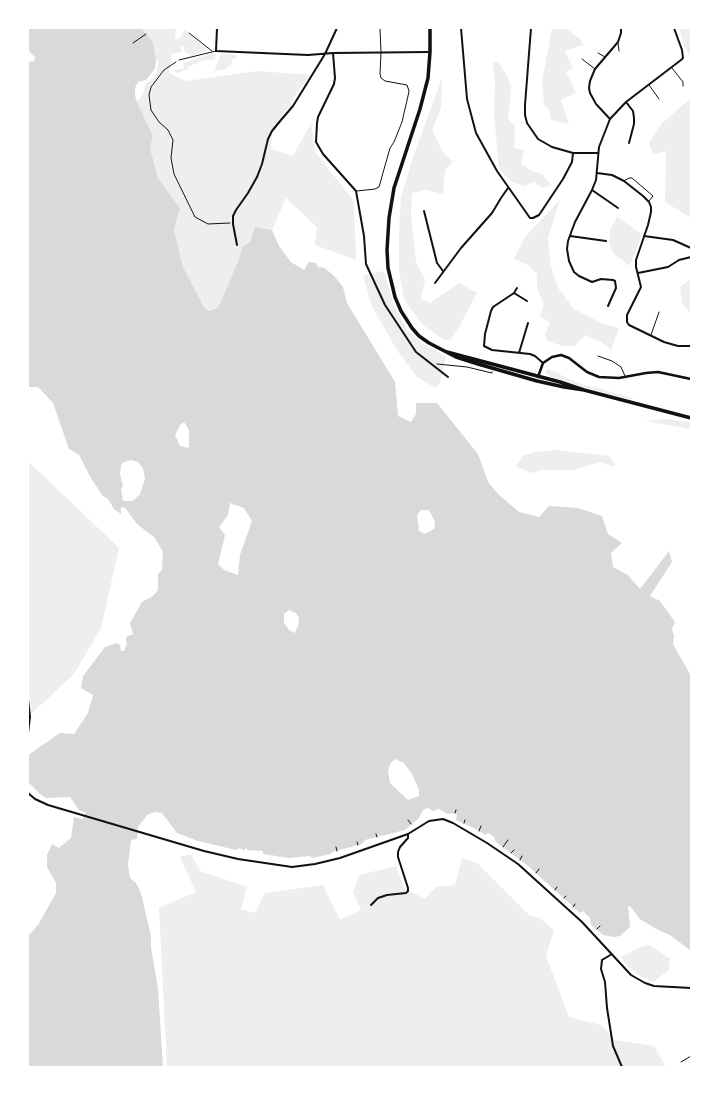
<!DOCTYPE html>
<html>
<head>
<meta charset="utf-8">
<style>
	body { margin:0 }
	#map { position:relative; width:719px; height:1095px; overflow:hidden; background:#fff; font-family:"DejaVu Sans",sans-serif }
	canvas { display:block }
	.frame { position:absolute; inset:0; border:29px solid #fff; pointer-events:none }
</style>
</head>
<body>
<div id="map">
<canvas width="719" height="1095"></canvas>
<div class="frame"></div>
</div>
<script>
const g = document.querySelector('canvas').getContext('2d');
g.lineJoin = 'round';
function fillPath(path, color) {
  g.fillStyle = color;
  g.fill(path, 'evenodd');
}
function poly(rows) {
  const path = new Path2D();
  for (const r of rows) {
    path.moveTo(r[0], r[1]);
    for (let i = 2; i < r.length; i += 2) path.lineTo(r[i], r[i + 1]);
  }
  return path;
}
function strokePath(path, color, width, dash) {
  g.strokeStyle = color;
  g.lineWidth = width;
  g.lineCap = dash ? 'butt' : 'round';
  g.setLineDash(dash || []);
  g.stroke(path);
}
fillPath(poly([
	[141,28,176,28,175,40,181,37,185,29,187,31,187,33,208,50,192,56,185,52,183,45,180,46,182,52,172,54,169,73,186,81,258,71,310,75,290,103,292,105,284,113,272,131,271,149,293,156,311,123,316,153,354,201,356,260,315,245,317,227,286,198,272,230,255,227,250,242,242,247,240,256,220,304,217,308,209,311,204,307,183,267,174,230,180,208,158,178,150,148,153,136,136,100,140,99,144,91,145,85,156,75,158,65,158,61,156,60,153,42],
	[552,28,567,28,567,29,581,40,583,45,565,51,573,68,566,72,576,93,561,100,569,124,551,120,549,109,544,105,542,82],
	[679,28,691,28,691,58,684,46],
	[213,53,216,54,215,59,212,60,206,60,190,66,188,67,188,69,177,73,175,72,175,70,184,69,183,63],
	[221,54,237,55,236,59,232,59,231,66,227,66,227,69,214,71],
	[498,61,508,78,511,88,508,119,515,125,514,148,524,150,521,164,532,171,542,174,551,185,542,188,534,182,523,186,510,181,499,168,494,115,495,84,493,63],
	[442,78,441,108,432,130,443,152,453,162,445,170,443,194,426,190,412,193,411,215,416,262,425,280,421,299,430,303,459,283,477,293,459,327,450,340,444,340,424,326,404,300,399,270,399,232,401,197,413,157],
	[691,98,691,218,665,202,666,151,653,154,649,143,662,123],
	[560,200,548,238,551,266,558,288,574,309,601,323,619,328,611,350,601,342,586,335,574,346,563,346,547,341,545,335,550,323,540,316,544,304,537,289,537,274,528,265,514,259,525,237],
	[617,217,642,234,630,266,613,253,609,243,610,230],
	[381,271,385,273,393,303,407,330,422,343,446,357,440,383,435,388,416,376,396,349,372,306,363,276],
	[691,279,691,313,682,304,680,287],
	[547,369,549,369,575,382,633,398,632,400,554,379,548,375,546,373],
	[665,419,691,422,691,429,645,421],
	[556,450,609,456,615,464,613,467,600,462,573,470,543,470,531,473,516,466,523,456,535,452],
	[28,461,119,548,101,628,74,674,28,717],
	[191,854,200,871,247,887,241,909,255,913,265,893,323,885,340,920,361,910,353,892,359,875,396,866,404,888,425,899,436,887,455,885,462,858,477,863,530,916,540,918,554,930,546,956,569,1017,601,1025,615,1040,654,1046,666,1067,167,1067,159,908,196,892,180,857],
	[650,945,670,959,669,970,653,982,640,976,627,966,621,957,641,947]
]), '#eee');
fillPath(poly([
	[28,28,141,28,153,42,156,60,155,68,151,74,146,80,138,82,135,88,135,94,136,100,153,136,150,148,158,178,180,208,174,230,183,267,204,307,209,311,217,308,220,304,240,256,242,247,250,242,255,227,272,230,279,246,291,262,304,270,309,262,316,263,318,267,325,268,335,277,343,287,347,303,395,382,398,416,411,422,416,414,416,403,437,403,478,454,488,482,498,494,519,512,539,517,549,506,578,508,602,516,608,534,622,543,611,553,613,567,628,575,640,589,669,551,672,562,650,596,660,601,675,622,672,629,674,636,673,644,691,676,691,951,670,935,658,930,640,919,631,907,628,906,630,926,629,928,620,936,614,937,603,935,591,925,590,918,583,911,580,913,527,865,496,842,494,837,488,833,485,835,478,830,456,820,457,814,454,813,448,814,439,809,433,811,428,808,423,810,419,818,405,830,365,840,362,844,332,852,331,854,312,858,310,856,289,858,263,854,263,851,247,850,247,847,244,850,239,848,236,850,198,841,177,833,162,813,156,812,148,814,138,827,137,839,131,840,128,865,130,878,136,883,141,893,151,936,151,948,158,988,163,1067,28,1067,28,934,30,934,38,925,56,893,56,883,47,867,47,855,52,844,59,848,71,838,74,817,82,819,86,813,79,810,70,797,46,798,40,794,29,783,28,755,60,733,74,734,88,713,93,695,81,688,83,676,105,647,116,643,120,645,121,651,124,651,127,643,126,641,126,637,133,634,130,623,142,602,153,596,158,590,158,574,162,570,163,552,155,538,137,524,125,508,121,507,121,514,114,509,108,499,103,496,92,480,79,455,69,449,53,403,38,387,28,387,28,62,34,61,35,57,28,50],
	[184,422,189,430,189,448,180,446,175,435,180,425],
	[131,460,138,462,143,468,145,479,140,494,133,501,123,501,121,489,123,486,120,474,121,465,124,462,128,461],
	[230,503,244,508,252,521,240,555,238,575,224,570,218,564,225,535,219,527,228,515],
	[421,510,429,510,435,522,434,529,425,534,419,531,417,515],
	[289,610,296,613,299,618,298,626,295,633,289,630,284,623,284,614],
	[395,759,404,763,412,774,419,790,419,796,408,800,390,783,388,771,390,764]
]), '#d9d9d9');
strokePath(poly([
	[133,43,146,34],
	[176,62,164,70,151,87,149,95,151,110,159,122,168,130,173,140,171,158,174,174,195,217,208,224,230,223],
	[437,364,467,367,492,373,492,372],
	[455,813,456,810],
	[408,820,411,824],
	[464,823,465,820],
	[479,831,481,826],
	[376,834,377,837],
	[357,842,358,845],
	[336,847,337,851],
	[503,847,508,840],
	[511,853,514,850],
	[520,860,522,856],
	[536,873,539,869],
	[555,890,557,887],
	[564,898,566,896],
	[573,907,575,904],
	[597,929,600,926]
]), '#111', 1);
strokePath(poly([
	[189,33,212,51],
	[618,43,619,51],
	[598,53,605,57],
	[582,59,595,69],
	[179,60,216,51],
	[672,68,683,82,683,86],
	[649,85,659,99],
	[624,181,629,178,632,178,653,196,649,201],
	[357,191,375,189,379,187,390,148,394,142,402,122,408,96,409,91,407,85,385,81,381,78,380,74,381,53,380,28],
	[651,335,659,312],
	[598,356,612,361,621,367,625,376],
	[681,1062,691,1056]
]), '#111', 1);
strokePath(poly([
	[217,28,216,51,308,55,333,53,429,52],
	[461,28,467,99,476,133,497,171,530,218,533,218,539,215,563,179,572,162,573,153],
	[531,28,525,105,525,115,527,123,538,139,552,147,573,153,597,153],
	[333,53,335,78,334,84,318,117,317,123,316,142,323,154,356,191,364,236,366,264,385,305,416,352,448,377],
	[626,102,633,111,634,118,634,124,629,143],
	[610,119,596,104,590,93,589,88,590,81,595,69,618,42,621,33,621,28],
	[597,173,612,175,624,181,643,196,649,202,651,207,651,212,648,225,636,260,636,267,641,287,627,315,627,322,629,325,664,342,678,346,691,346],
	[592,190,618,208],
	[424,211,437,263,443,271],
	[570,236,606,241],
	[644,236,673,240,691,248],
	[237,245,233,224,233,216,236,210,248,193,257,177,262,164,268,139,272,131,281,120,293,106,325,54,337,28],
	[638,273,668,267,679,260,691,257],
	[435,283,461,248,492,213,501,198,508,188],
	[517,288,514,293,493,307,491,311,485,334,484,346,492,350,530,354,535,356,543,363],
	[514,293,527,301],
	[608,306,616,288,615,281,613,280,601,279,592,282,579,276,574,272,569,261,567,249,568,241,575,222,592,190,596,180,599,147,610,119,626,102,681,60,683,58,682,50,674,28],
	[519,353,528,323],
	[28,700,30,717,28,733],
	[28,793,35,799,48,805,204,851,238,859,292,867,315,864,340,858,408,834,429,821,443,819,453,823,487,843,518,864,582,922,631,975,645,983,654,986,691,988],
	[371,905,378,898,387,895,406,893,408,891,408,888,398,857,398,852,400,847,408,838,408,834],
	[612,954,602,960,601,969,605,982,607,1008,613,1046,622,1067]
]), '#111', 2);
strokePath(poly([
	[538,377,543,363,552,357,561,355,569,358,587,372,599,377,619,378,646,373,658,372,691,379]
]), '#111', 2.5);
strokePath(poly([
	[430,28,430,52,428,78,420,109,394,188,389,218,387,250,388,268,395,297,401,311,412,328,419,336,429,343,456,357,478,364,537,381,564,387,584,390],
	[447,352,560,382,584,390,691,418]
]), '#111', 3.5);
</script>
</body>
</html>
